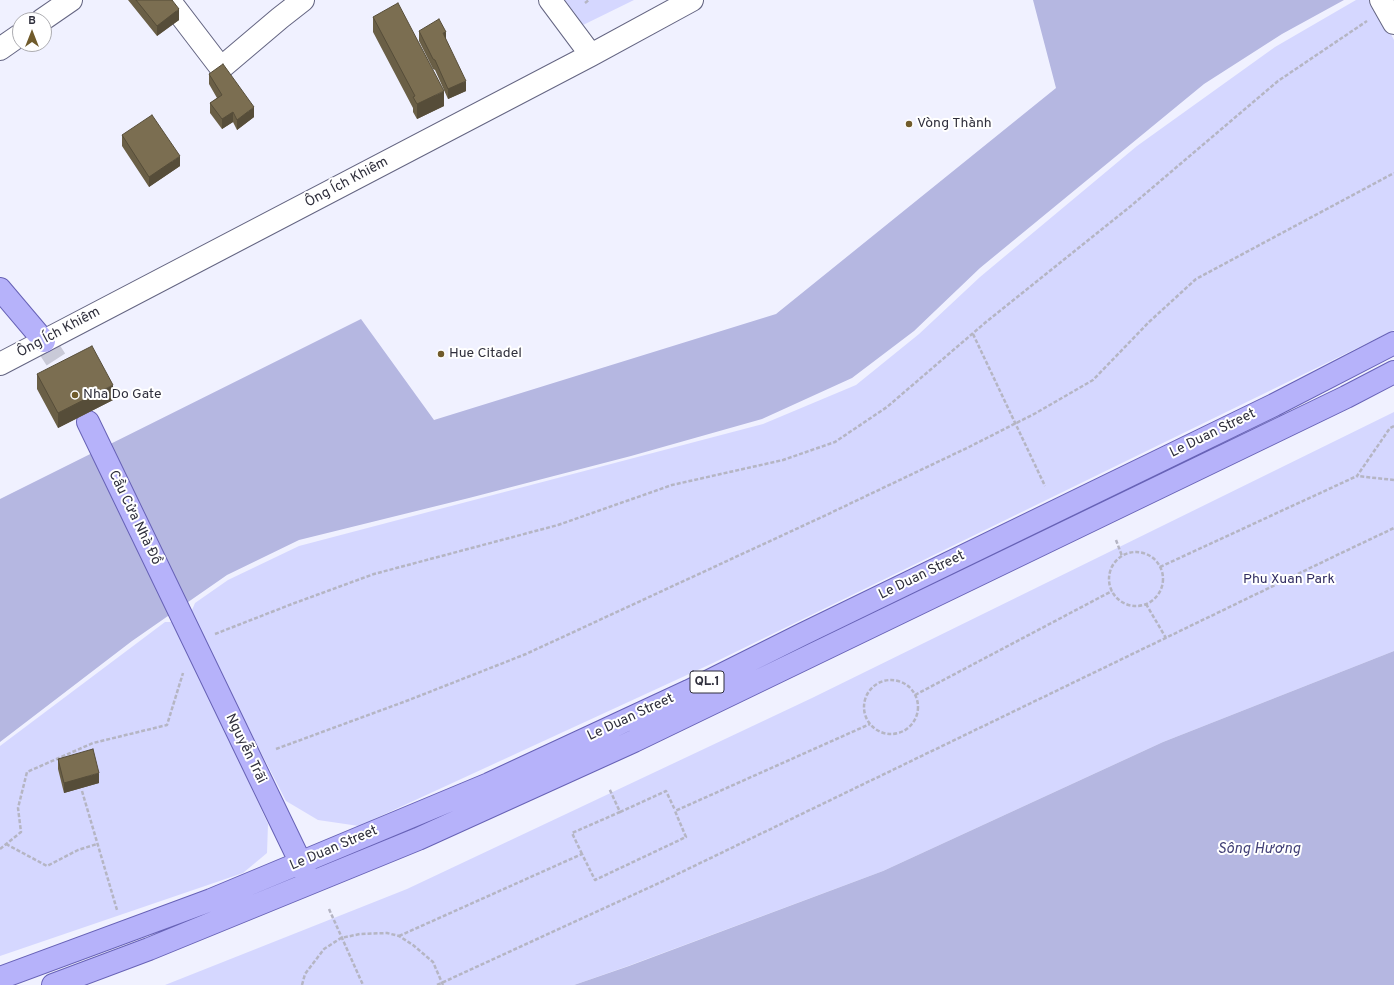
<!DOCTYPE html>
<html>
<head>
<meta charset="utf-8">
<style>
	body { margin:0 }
	#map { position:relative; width:1394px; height:985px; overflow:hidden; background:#f0f1ff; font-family:Overpass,sans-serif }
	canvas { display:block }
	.north { position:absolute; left:12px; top:12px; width:40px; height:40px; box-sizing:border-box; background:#fff; border:1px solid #acacb1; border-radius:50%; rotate:0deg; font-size:11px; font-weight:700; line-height:16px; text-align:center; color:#2f2f3c }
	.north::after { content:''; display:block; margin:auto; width:14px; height:18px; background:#705b2b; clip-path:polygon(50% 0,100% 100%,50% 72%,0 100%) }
</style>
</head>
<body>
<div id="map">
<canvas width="1394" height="985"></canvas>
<div class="north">B</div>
</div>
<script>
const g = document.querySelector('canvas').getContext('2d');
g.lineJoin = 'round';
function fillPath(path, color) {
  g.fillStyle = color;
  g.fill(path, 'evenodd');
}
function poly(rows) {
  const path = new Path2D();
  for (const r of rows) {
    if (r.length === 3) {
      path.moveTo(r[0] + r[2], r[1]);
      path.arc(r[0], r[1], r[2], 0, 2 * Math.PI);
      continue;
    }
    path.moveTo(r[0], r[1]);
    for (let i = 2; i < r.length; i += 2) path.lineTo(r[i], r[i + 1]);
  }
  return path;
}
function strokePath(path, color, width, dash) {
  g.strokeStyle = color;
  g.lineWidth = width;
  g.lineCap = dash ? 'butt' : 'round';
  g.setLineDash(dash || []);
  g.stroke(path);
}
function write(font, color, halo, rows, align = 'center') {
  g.font = font + ' Overpass,sans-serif';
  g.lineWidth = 4;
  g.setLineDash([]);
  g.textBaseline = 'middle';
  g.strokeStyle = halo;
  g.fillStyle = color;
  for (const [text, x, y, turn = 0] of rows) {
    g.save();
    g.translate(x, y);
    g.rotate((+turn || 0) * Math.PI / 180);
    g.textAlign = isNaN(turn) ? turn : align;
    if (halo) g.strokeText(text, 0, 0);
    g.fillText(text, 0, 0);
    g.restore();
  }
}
fillPath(poly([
	[562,0,634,0,581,26],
	[1356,0,1373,0,1394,40,1394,330,713,663,359,826,318,820,286,801,190,615,195,603,228,580,299,546,763,424,856,385,919,334,980,277,1137,146,1275,47],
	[1394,412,1394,651,1163,742,883,871,628,966,574,985,165,985,407,889,812,698],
	[165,622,175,622,268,824,267,853,243,873,0,956,0,746]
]), '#d5d7ff');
fillPath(poly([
	[1033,0,1344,0,1282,34,1204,84,980,268,914,331,852,378,762,419,631,456,469,498,299,540,227,575,132,641,0,742,0,499,361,319,434,420,776,314,1056,88],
	[1394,651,1394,985,574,985,629,966,883,871,1163,742]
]), '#b5b7e1');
strokePath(poly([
	[44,341,62,369,72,390]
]), '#c9cad8', 22, [22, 11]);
const minor = poly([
	[169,0,221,68,280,18,303,0],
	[550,0,591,55],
	[1381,0,1394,23],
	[42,20,71,0],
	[0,49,20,35],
	[0,364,591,55,692,0]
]);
const major = poly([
	[0,289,44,341],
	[88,422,307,876],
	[0,978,211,900,489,784,689,691,803,634,1274,405,1394,343],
	[53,985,149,949,418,839,634,741,1346,397,1394,372]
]);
strokePath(minor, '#646582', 24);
strokePath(major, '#6762b6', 24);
strokePath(poly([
	[585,3,589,0],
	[973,334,1045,486],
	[1394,426,1390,428,1357,476,1394,480],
	[1116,540,1122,556],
	[1136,579,27],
	[1160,567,1357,476],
	[1146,604,1166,638],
	[215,634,292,604,374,574,558,525,672,485,783,460,835,442,887,407,986,322,1132,205,1278,81,1367,21],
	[891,707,27],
	[915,695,1112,591],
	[276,749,409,700,526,654,822,517,969,447,1036,413,1093,380,1149,322,1196,279,1394,173],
	[82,791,117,910],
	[620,812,666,791,675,810],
	[6,844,47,866,78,850,97,844],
	[0,849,21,832,18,808,27,772,93,743,167,725,183,673],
	[582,854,572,833,620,812,609,788],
	[329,909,363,985],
	[399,936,582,854,595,880,686,837,675,811,870,724],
	[302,985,305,974,324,949,341,938,360,934,387,933,399,936,413,945,433,962,443,985],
	[437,985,659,883,1335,556,1394,528]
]), '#b5b5c3', 2.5, [4, 2]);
strokePath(minor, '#fff', 22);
strokePath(major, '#b6b2fa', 22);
fillPath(poly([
	[128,0,172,0,179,20,157,36],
	[373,17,444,106,417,119,413,112,413,108,373,32],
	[419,31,446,41,466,91,448,99,435,70,433,69,419,41],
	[209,74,254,117,237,130,233,122,222,129,210,113,210,103,217,98,209,84],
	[122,135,180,166,149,187,122,146],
	[37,374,113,400,58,428,37,389],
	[58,759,99,783,64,793,58,769]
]), '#6a5f46');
fillPath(poly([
	[179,9,179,20,157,36,157,26],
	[446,32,446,42,443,33],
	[466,81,466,91,448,99,448,89],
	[444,91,444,106,417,119,417,104],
	[254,107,254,117,237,130,237,120],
	[233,112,233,122,222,129,222,119],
	[180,156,180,166,149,187,149,177],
	[113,385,113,400,58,428,58,413],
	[99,773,99,783,64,793,64,783]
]), '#564d39');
const building = poly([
	[136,0,172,0,179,9,157,26,136,0],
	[398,3,444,91,417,104,413,97,415,96,373,17,398,3],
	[439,19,446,32,443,33,466,81,448,89,435,60,433,59,419,31,439,19],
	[223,64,254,107,237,120,233,112,222,119,210,103,222,95,209,74,223,64],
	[152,115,180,156,149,177,122,135,152,115],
	[92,346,113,385,58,413,37,374,92,346],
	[93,749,99,773,64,783,58,759,93,749]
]);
fillPath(building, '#7b6e51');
strokePath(building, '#564d39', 1);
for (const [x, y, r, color] of [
	[909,124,4,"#705b2b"],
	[441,354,4,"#705b2b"],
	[75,395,4,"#705b2b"]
]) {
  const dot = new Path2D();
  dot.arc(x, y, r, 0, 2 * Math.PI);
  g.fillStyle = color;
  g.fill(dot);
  strokePath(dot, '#fff', 1.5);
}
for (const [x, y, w] of [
	[707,682,34]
]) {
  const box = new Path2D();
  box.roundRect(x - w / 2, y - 11, w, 22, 3);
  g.fillStyle = '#fff';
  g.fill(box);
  strokePath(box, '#2f2f3c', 1);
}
write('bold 13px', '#2f2f3c', null, [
	["QL.1",707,682]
]);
write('14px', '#2f2f3c', '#fff', [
	["Vòng Thành",917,124],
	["Hue Citadel",449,354],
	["Nha Do Gate",83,395]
], 'left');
write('14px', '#2f2f3c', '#fff', [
	["Ông Ích Khiêm",347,183,-28],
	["Ông Ích Khiêm",59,333,-28],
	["Le Duan Street",1213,434,-26],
	["Cầu Cửa Nhà Đồ",134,518,64],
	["Le Duan Street",922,576,-26],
	["Le Duan Street",631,718,-25],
	["Nguyễn Trãi",245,749,64],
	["Le Duan Street",334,849,-23]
]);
write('14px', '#312d62', '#fff', [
	["Phu Xuan Park",1289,580]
]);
write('italic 15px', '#424077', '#fff', [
	["Sông Hương",1259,850]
]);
</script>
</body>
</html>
